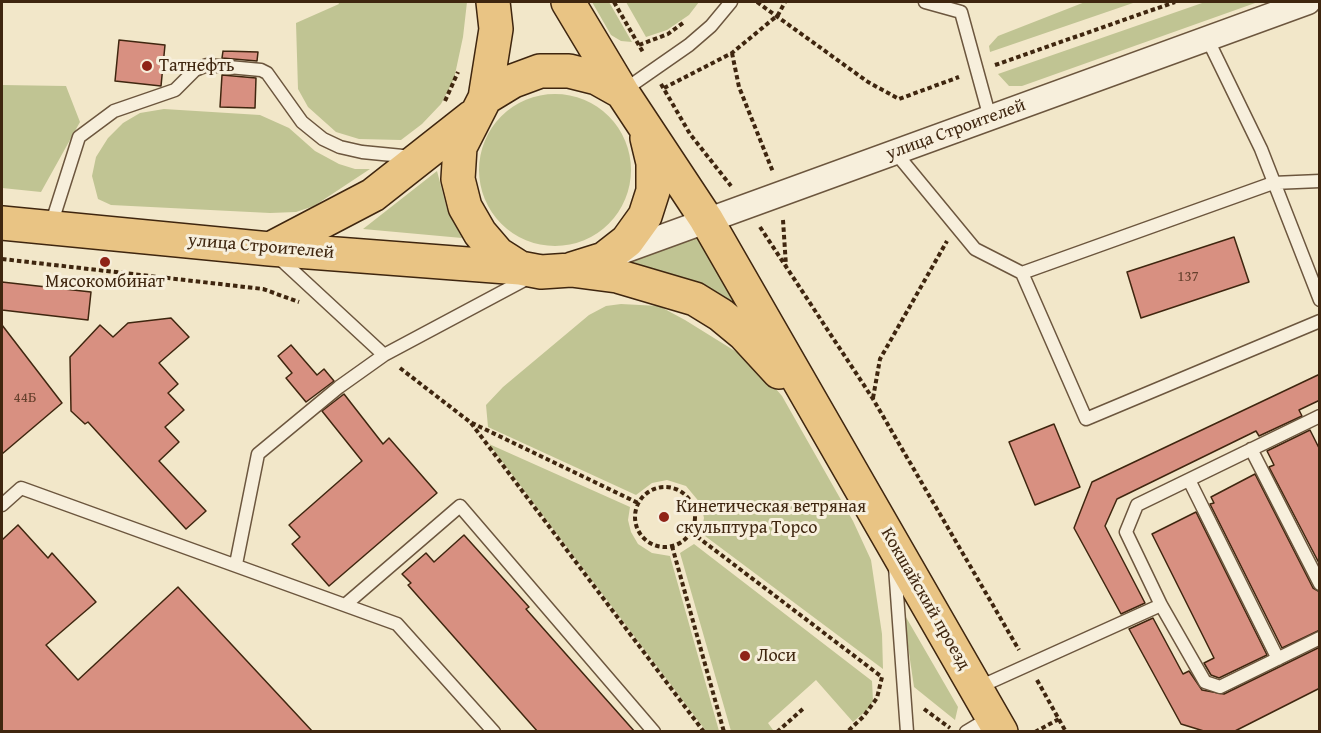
<!DOCTYPE html>
<html>
<head>
<meta charset="utf-8">
<style>
	body { margin:0 }
	#map { position:relative; width:1321px; height:733px; overflow:hidden; background:#f2e7c9; font-family:"Gentium Book Plus",serif }
	canvas { display:block }
	.frame { position:absolute; inset:0; border:3px solid #3f260f; pointer-events:none }
</style>
</head>
<body>
<div id="map">
<canvas width="1321" height="733"></canvas>
<div class="frame"></div>
</div>
<script>
const g = document.querySelector('canvas').getContext('2d');
g.lineJoin = 'round';
function fillPath(path, color) {
  g.fillStyle = color;
  g.fill(path, 'evenodd');
}
function poly(rows) {
  const path = new Path2D();
  for (const r of rows) {
    if (r.length === 3) {
      path.moveTo(r[0] + r[2], r[1]);
      path.arc(r[0], r[1], r[2], 0, 2 * Math.PI);
      continue;
    }
    path.moveTo(r[0], r[1]);
    for (let i = 2; i < r.length; i += 2) path.lineTo(r[i], r[i + 1]);
  }
  return path;
}
function strokePath(path, color, width, dash) {
  g.strokeStyle = color;
  g.lineWidth = width;
  g.lineCap = dash ? 'butt' : 'round';
  g.setLineDash(dash || []);
  g.stroke(path);
}
function write(font, color, halo, rows, align = 'center') {
  g.font = font + ' "Gentium Book Plus",serif';
  g.lineWidth = 6;
  g.setLineDash([]);
  g.textBaseline = 'middle';
  g.strokeStyle = halo;
  g.fillStyle = color;
  for (const [text, x, y, turn = 0] of rows) {
    g.save();
    g.translate(x, y);
    g.rotate((+turn || 0) * Math.PI / 180);
    g.textAlign = isNaN(turn) ? turn : align;
    if (halo) g.strokeText(text, 0, 0);
    g.fillText(text, 0, 0);
    g.restore();
  }
}
fillPath(poly([
	[338,2,467,2,463,37,454,79,441,104,422,124,401,140,359,139,336,132,308,107,298,89,296,23,339,4],
	[592,2,609,2,632,42,621,41,611,35],
	[626,2,699,2,689,15,667,30,646,37],
	[1085,2,1136,2,990,52,989,46,998,36],
	[1205,2,1258,2,1022,86,1009,86,998,74],
	[2,85,66,86,80,122,41,192,2,188],
	[555,170,76],
	[164,109,260,115,289,128,315,151,339,164,355,169,370,169,314,206,296,212,270,213,111,205,98,199,92,176,96,157,108,138,123,123,140,113],
	[437,171,447,209,462,238,363,229],
	[702,234,756,324,689,281,621,258],
	[621,304,659,306,685,320,743,356,763,374,782,396,853,521,871,560,882,634,883,669,701,533,704,518,701,504,686,486,667,480,652,483,636,495,488,427,486,405,503,387,589,315,606,306],
	[489,444,630,507,628,520,631,532,638,544,652,553,670,556,719,731,706,731],
	[694,544,872,681,873,701,869,708,853,722,816,680,768,723,773,730,771,731,731,731,680,553],
	[903,612,958,707,955,720,914,687]
]), '#c0c493');
const building = poly([
	[119,40,165,45,161,86,115,81,119,40],
	[223,51,258,52,257,61,222,58,223,51],
	[222,75,256,78,255,108,220,107,222,75],
	[1234,237,1249,282,1141,318,1127,272,1234,237],
	[2,282,91,292,88,320,2,310,2,282],
	[171,318,189,337,159,363,178,384,168,393,184,410,165,427,179,442,159,461,206,511,186,529,88,422,85,424,71,411,70,357,100,325,113,337,128,323,171,318],
	[2,325,62,403,2,454,2,325],
	[291,345,317,375,324,369,334,381,306,402,286,378,292,373,278,356,291,345],
	[1320,374,1320,400,1299,410,1302,416,1259,436,1256,431,1117,499,1105,526,1145,603,1121,614,1074,528,1092,482,1320,374],
	[344,394,383,444,389,438,437,493,329,586,292,544,300,537,289,525,362,461,322,411,344,394],
	[1054,424,1080,487,1035,505,1009,442,1054,424],
	[1310,430,1320,450,1320,565,1269,467,1274,465,1267,451,1310,430],
	[1255,474,1313,588,1320,592,1320,630,1282,648,1210,504,1214,503,1211,497,1255,474],
	[1196,512,1267,655,1219,678,1211,675,1204,663,1214,658,1152,534,1196,512],
	[18,525,48,558,52,553,96,602,46,645,78,680,178,587,313,732,2,732,2,540,18,525],
	[464,535,529,607,526,609,635,732,538,732,408,585,411,583,402,574,426,553,434,562,464,535],
	[1153,618,1183,674,1189,671,1202,690,1224,694,1320,647,1320,688,1233,732,1207,732,1181,724,1129,629,1153,618]
]);
fillPath(building, '#d89081');
strokePath(building, '#3f260f', 1.5);
const service = poly([
	[925,2,961,12,990,118],
	[1207,38,1261,149,1320,300],
	[623,91,689,45,711,26,731,2],
	[895,152,975,249,1022,273],
	[1320,181,1273,183,1022,273,1086,419,1320,321],
	[51,225,79,137,114,111,175,90,195,70,207,65,261,70,267,73,302,122,323,139,340,147,362,152,413,157],
	[277,256,384,355],
	[1320,416,1137,505,1126,532,1161,605,1205,682,1220,687,1320,638],
	[1251,449,1320,584],
	[1189,480,1278,659],
	[2,505,21,488,397,624,494,732],
	[236,564,258,454,339,387,384,355,532,276],
	[895,567,907,732],
	[345,605,460,506,654,732],
	[977,688,1161,605],
	[966,732,991,717]
]);
const minor = poly([
	[618,253,1308,2]
]);
const primary = poly([
	[493,2,496,29,485,98,460,147,458,179,465,207,480,233,498,254,520,268,541,272,571,270,617,276,695,299,721,315,744,334,779,372],
	[568,2,622,92,706,219,1001,732],
	[485,98,513,81,540,71,569,71,597,78,622,92],
	[2,223,270,249,520,268],
	[270,249,373,195,472,117],
	[572,269,604,259,627,241,645,216,653,191,653,163,647,138]
]);
strokePath(service, '#6c563e', 15);
strokePath(minor, '#6c563e', 27);
strokePath(primary, '#3f260f', 36);
strokePath(poly([
	[614,2,644,54],
	[757,2,868,82,899,99,959,77],
	[639,45,668,34,683,23],
	[732,53,739,87,773,172],
	[995,65,1175,2],
	[661,84,690,134,731,186],
	[664,88,732,53,778,15,785,2],
	[445,101,458,72],
	[783,220,786,266],
	[760,227,873,399,1019,650],
	[2,259,263,289,299,302],
	[400,368,470,422,638,503],
	[873,398,880,359,947,241],
	[471,423,704,732],
	[665,517,30],
	[691,532,882,677,877,698,863,717,847,732],
	[672,546,724,732],
	[1037,680,1066,732],
	[924,709,950,728],
	[777,732,804,708],
	[1035,732,1059,719]
]), '#3f260f', 4, [4.5, 3]);
strokePath(service, '#f7efdc', 12);
strokePath(minor, '#f7efdc', 24);
strokePath(primary, '#e9c484', 33);
for (const [x, y, r, color] of [
	[147,66,6,"#8f2418"],
	[105,262,6,"#8f2418"],
	[664,517,6,"#8f2418"],
	[745,656,6,"#8f2418"]
]) {
  const dot = new Path2D();
  dot.arc(x, y, r, 0, 2 * Math.PI);
  g.fillStyle = color;
  g.fill(dot);
  strokePath(dot, '#f7efdc', 2);
}
write('15px', '#65402c', null, [
	["137",1188,277],
	["44Б",25,398]
]);
write('18px', '#3f260f', '#f7efdc', [
	["Татнефть",159,66],
	["Мясокомбинат",105,282,"center"],
	["Кинетическая ветряная",676,507],
	["скульптура Торсо",676,528],
	["Лоси",757,656]
], 'left');
write('18px', '#3f260f', '#f7efdc', [
	["улица Строителей",956,130,-20],
	["улица Строителей",261,247,5],
	["Кокшайский проезд",925,599,60]
]);
</script>
</body>
</html>
